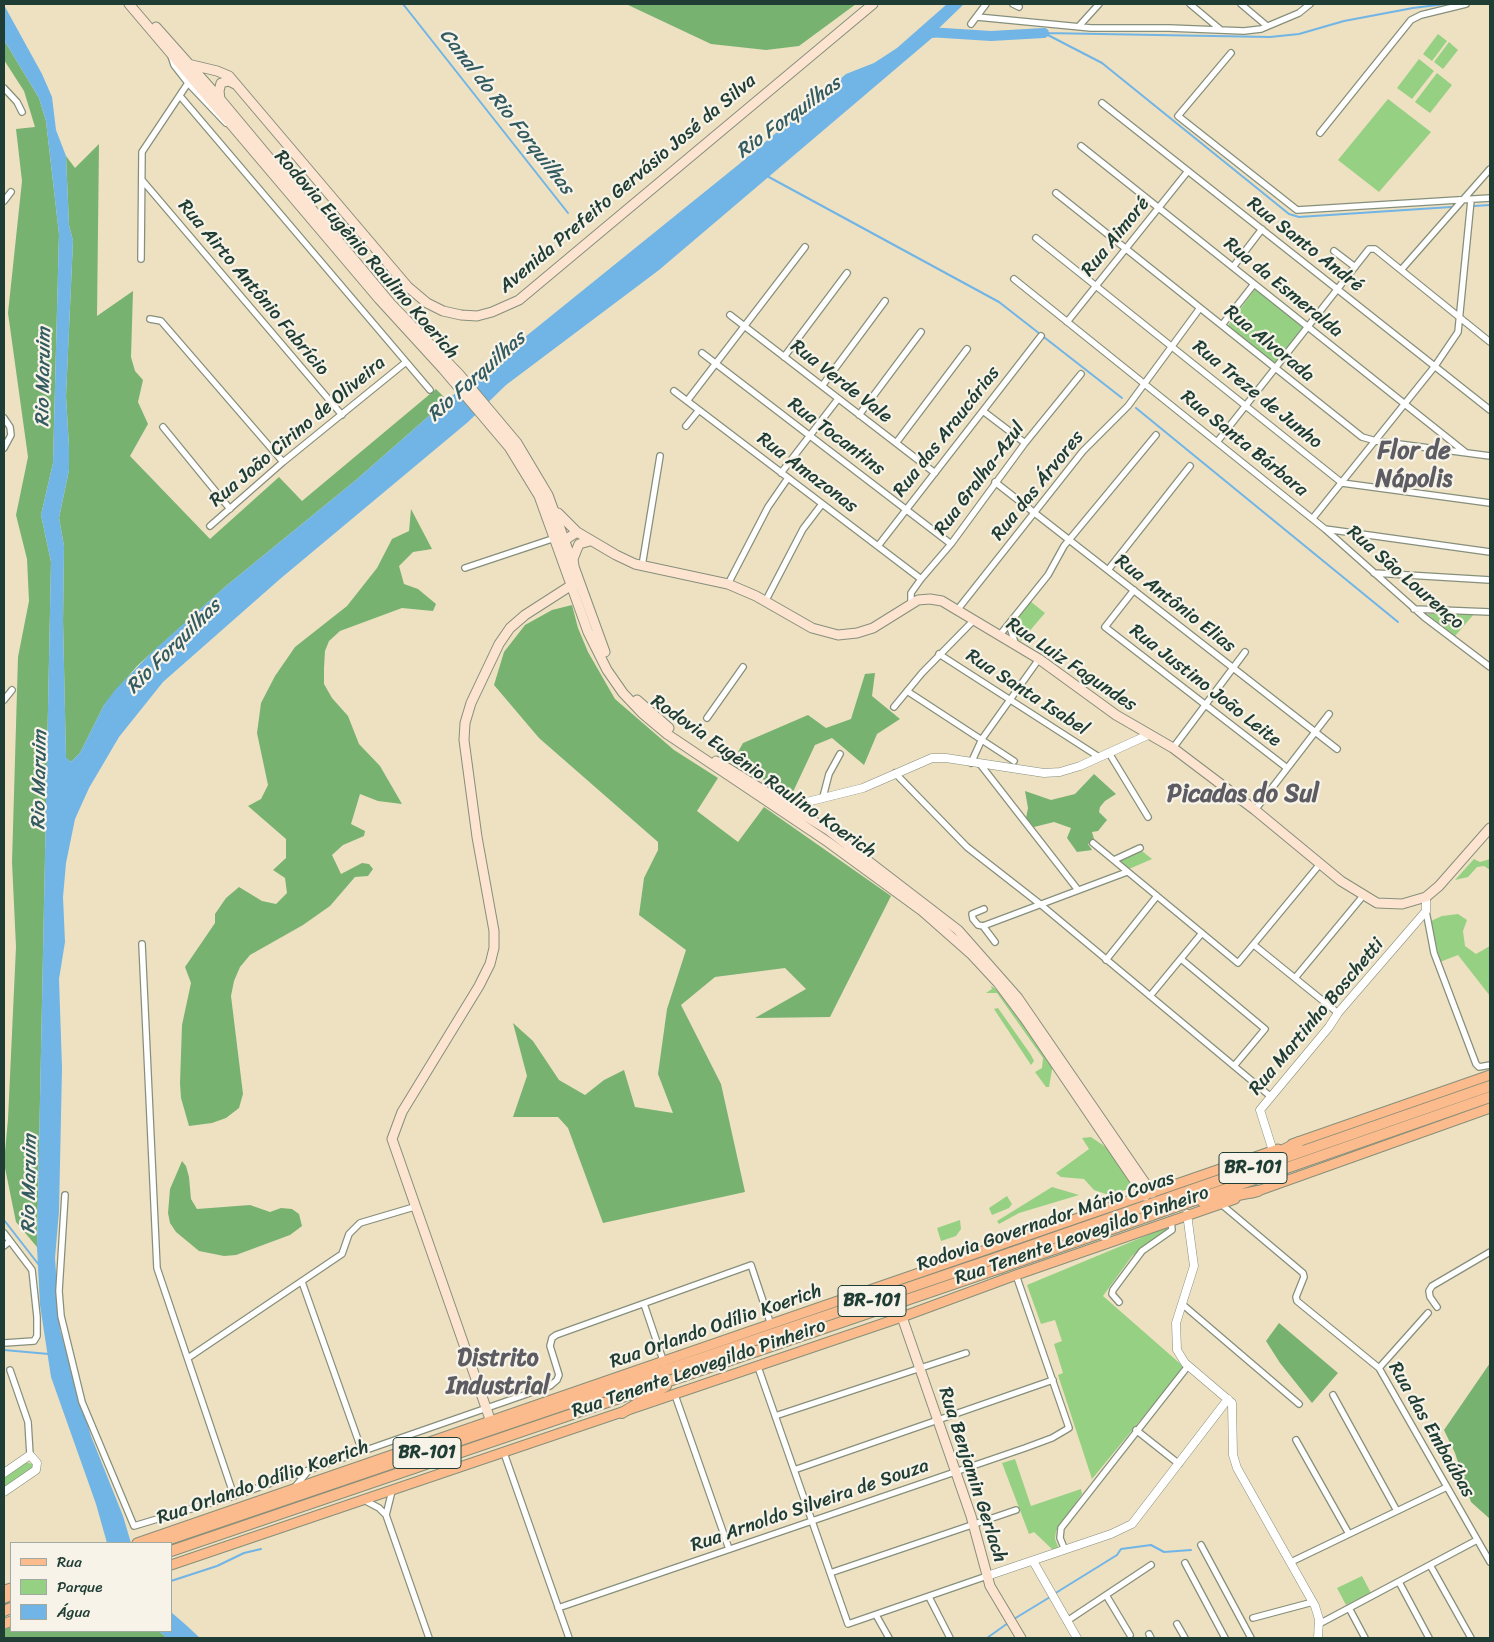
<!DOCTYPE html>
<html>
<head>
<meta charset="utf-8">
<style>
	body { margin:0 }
	#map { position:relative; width:1494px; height:1642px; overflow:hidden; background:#ede1c2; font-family:Sriracha,sans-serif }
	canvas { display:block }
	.frame { position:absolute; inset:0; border:5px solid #1f3d34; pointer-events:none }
	.legend { position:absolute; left:10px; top:1542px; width:162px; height:90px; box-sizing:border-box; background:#f7f3e8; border:1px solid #a1aaa0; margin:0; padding:6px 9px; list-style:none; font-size:15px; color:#1f3d34 }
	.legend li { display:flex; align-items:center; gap:10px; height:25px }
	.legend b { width:25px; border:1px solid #a1aaa0 }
</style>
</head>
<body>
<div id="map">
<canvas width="1494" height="1642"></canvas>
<div class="frame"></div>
<ul class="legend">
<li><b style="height:6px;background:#fbbb8c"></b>Rua</li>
<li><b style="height:14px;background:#96d083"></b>Parque</li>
<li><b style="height:14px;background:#71b4e6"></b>Água</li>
</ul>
</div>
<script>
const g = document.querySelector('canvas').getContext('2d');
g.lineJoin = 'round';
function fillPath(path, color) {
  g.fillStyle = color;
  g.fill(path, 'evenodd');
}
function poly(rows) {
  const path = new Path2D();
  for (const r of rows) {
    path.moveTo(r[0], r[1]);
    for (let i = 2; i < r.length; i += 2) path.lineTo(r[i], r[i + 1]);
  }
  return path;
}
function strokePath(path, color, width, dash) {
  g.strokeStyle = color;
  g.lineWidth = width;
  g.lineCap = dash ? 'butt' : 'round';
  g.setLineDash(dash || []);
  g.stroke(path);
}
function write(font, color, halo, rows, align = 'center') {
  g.font = font + ' Sriracha,sans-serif';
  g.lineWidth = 4.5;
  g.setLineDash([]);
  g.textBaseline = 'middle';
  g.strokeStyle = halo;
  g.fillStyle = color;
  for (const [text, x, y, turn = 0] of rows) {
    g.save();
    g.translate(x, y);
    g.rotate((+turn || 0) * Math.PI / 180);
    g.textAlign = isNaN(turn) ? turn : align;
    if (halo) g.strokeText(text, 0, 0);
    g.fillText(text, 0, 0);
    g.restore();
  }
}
fillPath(poly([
	[1438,34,1447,41,1432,61,1423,54],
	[1449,42,1458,50,1443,69,1434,62],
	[1419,59,1434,71,1412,99,1397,88],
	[1437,73,1452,85,1430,113,1415,102],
	[1388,99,1431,132,1379,192,1338,160],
	[1255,289,1304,328,1275,364,1227,327],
	[1030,601,1045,613,1021,641,1017,639,1011,623],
	[1427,614,1474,614,1455,636],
	[1142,851,1152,859,1129,869,1120,861],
	[1474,859,1480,862,1490,859,1490,870,1484,866,1477,867,1468,877,1455,880],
	[1458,914,1467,920,1463,931,1465,946,1476,954,1490,946,1490,996,1458,955,1440,962,1431,921,1442,916],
	[991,986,996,989,1053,1064,1049,1087,1046,1087,1035,1072,1042,1068,1043,1058,997,993,986,993,992,989],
	[998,1008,1031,1055,1034,1061,1031,1065,994,1009],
	[1091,1137,1110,1150,1132,1183,1132,1188,1109,1195,1094,1190,1084,1179,1061,1177,1056,1173,1089,1149,1082,1138],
	[1052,1187,1079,1195,1019,1213,999,1224,997,1221],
	[1007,1196,1012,1204,1009,1208,992,1215,989,1208],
	[960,1220,961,1229,956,1236,941,1241,937,1228],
	[1167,1227,1167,1230,1132,1256,1103,1296,1184,1367,1092,1479,1058,1375,1063,1373,1054,1344,1062,1341,1055,1320,1041,1324,1027,1285],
	[1015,1459,1031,1506,1081,1489,1082,1494,1056,1531,1055,1539,1059,1549,1054,1551,1034,1532,1029,1534,1002,1463],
	[26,1462,32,1464,34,1467,4,1490,4,1477],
	[1362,1576,1371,1593,1346,1605,1337,1588]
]), '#96d083');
fillPath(poly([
	[626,4,856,4,799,46,766,50,711,44],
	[4,40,39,98,46,121,59,234,53,463,41,515,51,562,37,1247,16,1222,4,1163,8,1119,16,947,12,862,18,657,29,601,27,559,16,515,28,457,8,313,22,181,16,129,35,127,24,91,4,60],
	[99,144,97,316,133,291,131,357,135,371,143,380,138,402,148,424,130,456,210,539,279,477,302,501,436,389,447,400,356,480,226,586,137,666,104,705,80,753,71,762,66,758,63,621,64,546,59,518,69,470,69,447,66,396,73,241,69,225,66,156,75,168],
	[411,509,432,549,413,552,399,566,404,584,418,589,436,604,433,611,402,608,340,631,329,641,325,651,324,668,324,684,332,698,348,716,359,744,380,766,402,804,378,801,360,794,351,824,365,831,364,836,343,845,332,855,341,874,362,863,369,864,373,869,368,876,355,877,330,906,303,925,250,955,240,967,234,981,231,996,243,1094,239,1108,226,1118,212,1123,189,1126,181,1098,180,1083,182,1025,191,983,185,967,215,923,215,914,226,898,239,887,262,901,276,904,287,893,285,878,273,870,286,858,286,839,248,806,261,799,268,785,257,733,261,703,275,676,295,647,347,606,377,568,392,539,409,531],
	[572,605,578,628,588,652,615,699,674,750,718,778,697,811,738,842,764,807,891,896,830,1017,755,1018,806,989,785,968,715,977,681,1005,721,1084,745,1192,603,1223,568,1128,558,1117,513,1117,527,1076,513,1023,533,1041,559,1080,585,1095,604,1080,624,1070,635,1107,673,1113,658,1074,667,1009,686,950,639,915,644,878,658,850,658,842,539,738,494,685,504,652,525,625,552,610],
	[875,673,872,696,900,719,877,734,864,765,832,738,815,745,792,794,758,777,738,752,743,743,808,715,826,728,851,719,865,674],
	[1094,774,1116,794,1105,801,1100,807,1099,812,1107,820,1098,831,1092,832,1094,839,1088,844,1092,850,1077,852,1067,838,1071,828,1054,822,1034,827,1026,818,1028,808,1025,791,1051,800,1075,794],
	[182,1161,186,1166,189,1177,191,1199,197,1209,250,1205,270,1212,281,1208,292,1209,299,1214,302,1226,290,1235,236,1255,224,1256,199,1251,176,1232,170,1223,168,1213,170,1189],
	[1279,1323,1338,1373,1312,1403,1280,1363,1266,1341],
	[1490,1363,1490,1519,1471,1502,1455,1453,1444,1430],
	[11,1627,11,1631,159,1631,167,1638,4,1638,4,1629]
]), '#78b271');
fillPath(poly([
	[947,4,964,4,937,30,942,31,938,37,932,38,659,270,506,385,468,422,280,579,163,682,119,737,89,788,75,819,66,863,63,897,65,942,59,979,62,1068,59,1211,55,1258,60,1330,91,1436,123,1516,131,1543,107,1543,96,1504,51,1377,40,1305,37,1247,51,562,41,515,53,463,59,234,46,121,39,98,4,40,4,5,42,74,52,97,56,130,66,156,69,225,73,241,66,396,69,447,69,470,59,518,64,546,63,621,66,757,71,762,80,753,104,705,115,690,151,653,226,586,356,480,447,400,738,165,846,74,874,63,897,48],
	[171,1612,186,1625,200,1638,167,1638,159,1631,171,1631]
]), '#71b4e6');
strokePath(poly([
	[403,4,568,213],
	[1044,33,1102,63,1289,214,1299,217,1451,207],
	[1044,33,1270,37,1299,34,1344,21,1413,8,1445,4],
	[767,176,999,302,1122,398],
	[1474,206,1490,205],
	[1136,408,1398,622],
	[4,1220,39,1265],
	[4,1350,49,1354],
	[171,1581,217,1566,244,1553,261,1549],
	[1054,1594,1117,1555,1121,1549,1151,1545,1164,1552,1191,1550],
	[1014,1619,1050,1597],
	[987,1638,1008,1623]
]), '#71b4e6', 2);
strokePath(poly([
	[928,32,991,36,1044,33]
]), '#71b4e6', 10);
const minor = poly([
	[1013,4,1019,7],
	[1190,4,1221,30],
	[1241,4,1267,26],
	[977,17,1091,28,1169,28,1244,31,1261,29,1299,13,1310,4],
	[971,24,986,4],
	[1080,25,1099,4],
	[1231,53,1178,116,1297,210,1490,198],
	[171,56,174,65,188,83,226,123],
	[4,88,17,102,22,112],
	[180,96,430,390],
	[1102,103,1490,410],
	[1320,133,1411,20,1421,15,1466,4],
	[1081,146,1465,452],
	[142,180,342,415],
	[1056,193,1362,437,1376,441,1490,456],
	[4,201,11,192],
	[1036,238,1342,483,1490,503],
	[1334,251,1355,267],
	[141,259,142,152,188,83],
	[1233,267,1262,229],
	[1401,270,1490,169],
	[1014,279,1325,529,1490,552],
	[730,315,935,473],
	[150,319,161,321,283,462],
	[1067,322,1188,171],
	[1222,325,1254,284],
	[702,353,951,544],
	[784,357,847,273],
	[822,386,885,301],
	[674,391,921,579],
	[687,401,805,247],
	[983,411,1025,443],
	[859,415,921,332],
	[4,418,10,427,11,435,4,448],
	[686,426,699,410],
	[163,427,230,509],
	[1217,442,1369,249,1375,249,1490,342],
	[896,443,967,349],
	[781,473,838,399],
	[995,482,1337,749],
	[1313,518,1435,366,1458,332,1471,200],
	[210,526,283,462,406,362],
	[1325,529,1424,617,1490,667],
	[878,546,1041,336],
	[642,566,660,456],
	[465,568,555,538],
	[1108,570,1190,466],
	[1374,573,1490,580],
	[728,584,768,507,788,478],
	[1134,590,1105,627,1287,768],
	[765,602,803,529,822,504],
	[911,604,911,593,921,579,951,544,1025,443,1081,374],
	[958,609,1083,451,1128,406,1200,308],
	[1414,609,1490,612],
	[1009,624,1015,643],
	[999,636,1048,575,1064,546,1156,435],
	[939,654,1099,757],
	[907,691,1014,761],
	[4,700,12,690],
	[894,707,922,673,974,620],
	[707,718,743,667],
	[1173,748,1245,652],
	[1109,753,1148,817],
	[971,763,982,739,1039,659],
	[980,764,1078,890],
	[895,773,967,847,1040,904,1270,1096],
	[823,797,829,774,840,754],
	[1255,810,1329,714],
	[1093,843,1238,963,1320,864],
	[1114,860,1140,848],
	[984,909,972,914,973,919,978,925,983,926,1127,872],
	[1426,911,1434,953,1476,1064,1479,1067,1490,1065],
	[983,926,995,942],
	[142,944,157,1268,234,1496],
	[1254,945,1338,1013],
	[1181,959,1265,1029,1234,1066],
	[1106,960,1157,896],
	[1295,978,1363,896],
	[1150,996,1202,933],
	[65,1195,59,1291,61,1316,82,1402,134,1526,234,1496,550,1386,557,1380,559,1375,550,1346,552,1338,556,1335,751,1265,771,1325],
	[1221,1204,1303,1273,1304,1277,1296,1297,1297,1301,1379,1368,1490,1562],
	[4,1233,32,1270,37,1317,37,1336,34,1341,4,1343],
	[4,1246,10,1241],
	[302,1282,362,1451],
	[1119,1302,1112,1294,1113,1290,1142,1251,1172,1230,1171,1220],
	[644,1304,664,1363],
	[1182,1304,1299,1404],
	[1437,1307,1430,1297,1429,1291,1432,1286,1490,1252],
	[188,1358,342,1254,349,1234,360,1223,414,1207],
	[758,1367,848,1624,987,1576],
	[1379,1368,1428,1313],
	[10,1370,28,1422,30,1455],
	[675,1395,729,1549],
	[1333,1395,1397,1511],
	[775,1416,966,1353],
	[1136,1430,1179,1464],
	[1296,1440,1349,1534],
	[504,1453,569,1638],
	[794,1470,1053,1380],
	[294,1488,309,1470],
	[392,1491,386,1515,429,1638],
	[364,1500,379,1508,386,1515],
	[1201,1545,1251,1638],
	[1065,1550,1060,1538,1061,1528,1188,1366],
	[1291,1562,1447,1487],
	[1185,1563,1225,1638],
	[1430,1565,1471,1638],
	[830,1573,1016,1510],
	[1399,1582,1429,1638],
	[1106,1595,1130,1635],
	[929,1597,950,1638],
	[558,1608,1025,1448,1052,1438,1069,1428,1016,1275],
	[1349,1608,1365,1638],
	[876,1615,889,1638],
	[1253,1618,1313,1602],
	[1067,1621,1151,1565],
	[1177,1624,1185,1638],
	[1319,1624,1477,1540],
	[1149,1634,1151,1638]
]);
const tertiary = poly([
	[791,806,863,788,932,758,946,758,1044,773,1060,772,1080,766,1148,735],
	[1273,1151,1260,1110,1329,1027,1338,1013,1426,911,1426,897],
	[1187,1214,1194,1266,1176,1323,1177,1350,1185,1363,1232,1403,1233,1455,1237,1468,1315,1606,1319,1619,1318,1638],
	[4,1473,30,1455,37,1463,36,1470,4,1492],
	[1033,1561,1077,1638],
	[987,1576,1111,1534,1132,1524,1228,1399]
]);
const secondary = poly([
	[129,4,379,299,443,369,509,447,539,496,588,632,607,670,623,693,642,713,667,734,828,842,921,910,972,955,998,983,1025,1019,1145,1196],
	[156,27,220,99,391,304,459,374,517,443,548,495,605,652],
	[192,65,217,71,229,76,408,287,427,303,443,311,461,315,477,316,492,312,519,300,873,4],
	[220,99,219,91,221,83,229,81,235,84],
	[558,513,577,532],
	[560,539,565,540,577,532,616,555,635,564,728,584,756,596,812,628,838,635,857,633,873,628,918,600,930,599,942,601,1039,659,1116,715,1173,748,1255,810,1341,881,1377,903,1402,904,1426,897,1439,886,1490,828],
	[574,566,573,559,579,544,590,541],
	[637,700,669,728],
	[716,761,828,830,958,930,1018,998,1152,1193],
	[902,1317,971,1516,990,1586,1021,1638],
	[491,1422,392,1139,402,1112,479,986,490,964,494,948,494,931,477,837,464,740,465,723,471,703,499,644,510,628,525,615,567,588,577,585]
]);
const primary = poly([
	[1292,1144,1490,1075],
	[1252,1193,1490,1108],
	[137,1543,1278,1149],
	[171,1565,902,1317,1016,1275,1235,1199],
	[4,1590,11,1588],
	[4,1624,11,1621]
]);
const motorway = poly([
	[1271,1156,1299,1142],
	[1203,1202,1258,1191],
	[1016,1251,1490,1086],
	[1020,1261,1490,1097],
	[633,1373,654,1369],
	[622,1413,666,1386],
	[158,1543,996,1258],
	[171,1551,1000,1268],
	[4,1598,11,1595],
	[4,1611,11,1608]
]);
strokePath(minor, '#868f7b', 8);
strokePath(tertiary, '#868f7b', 9);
strokePath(secondary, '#868f7b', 11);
strokePath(primary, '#868f7b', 11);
strokePath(motorway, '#868f7b', 12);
strokePath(minor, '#fff', 5.5);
strokePath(tertiary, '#fff', 8);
strokePath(secondary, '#fde4d1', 9);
strokePath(primary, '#fbbb8c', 9);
strokePath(motorway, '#fbbb8c', 10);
const motorwayBridge = poly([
	[996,1258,1016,1251],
	[1000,1268,1020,1261]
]);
strokePath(motorwayBridge, '#868f7b', 12, []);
strokePath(motorwayBridge, '#fbbb8c', 10);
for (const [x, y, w] of [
	[1253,1168,68],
	[872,1301,68],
	[427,1453,68]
]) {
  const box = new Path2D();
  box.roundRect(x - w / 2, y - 15.5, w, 31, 4);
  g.fillStyle = '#f7f3e8';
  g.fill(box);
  strokePath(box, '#1f3d34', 1);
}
write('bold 18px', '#1f3d34', null, [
	["BR-101",1253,1168],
	["BR-101",872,1301],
	["BR-101",427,1453]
]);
write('19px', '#1f3d34', '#f7f3e8', [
	["Avenida Prefeito Gervásio José da Silva",628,184,-40],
	["Rua Aimoré",1116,237,-51],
	["Rua Santo André",1305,245,38],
	["Rodovia Eugênio Raulino Koerich",366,255,49],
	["Rua Airto Antônio Fabrício",253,288,50],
	["Rua da Esmeralda",1283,288,39],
	["Rua Alvorada",1269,344,39],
	["Rua Verde Vale",841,382,38],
	["Rua Treze de Junho",1257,395,39],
	["Rua João Cirino de Oliveira",298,432,-40],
	["Rua das Araucárias",947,432,-52],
	["Rua Tocantins",836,437,37],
	["Rua Santa Bárbara",1244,444,39],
	["Rua Amazonas",807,473,37],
	["Rua Gralha-Azul",980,479,-53],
	["Rua das Árvores",1038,486,-51],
	["Rua São Lourenço",1405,578,41],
	["Rua Antônio Elias",1175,604,38],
	["Rua Luiz Fagundes",1071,665,34],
	["Rua Justino João Leite",1205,686,38],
	["Rua Santa Isabel",1027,693,33],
	["Rodovia Eugênio Raulino Koerich",763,777,35],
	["Rua Martinho Boschetti",1317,1017,-50],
	["Rodovia Governador Mário Covas",1046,1222,-19],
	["Rua Tenente Leovegildo Pinheiro",1082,1236,-19],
	["Rua Orlando Odílio Koerich",716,1327,-19],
	["Rua Tenente Leovegildo Pinheiro",699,1369,-19],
	["Rua das Embaúbas",1431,1430,60],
	["Rua Benjamin Gerlach",972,1475,72],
	["Rua Orlando Odílio Koerich",263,1483,-19],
	["Rua Arnoldo Silveira de Souza",810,1506,-19]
]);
write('italic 20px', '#345b60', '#f7f3e8', [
	["Canal do Rio Forquilhas",506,112,52],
	["Rio Forquilhas",789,118,-36],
	["Rio Maruim",44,377,-89],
	["Rio Forquilhas",477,377,-42],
	["Rio Forquilhas",174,647,-45],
	["Rio Maruim",40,780,-89],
	["Rio Maruim",30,1184,-89]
]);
write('bold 24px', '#5d5c63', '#f7f3e8', [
	["Flor de",1414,452],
	["Nápolis",1414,480],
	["Picadas do Sul",1243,795],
	["Distrito",498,1359],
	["Industrial",498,1387]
]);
</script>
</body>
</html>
